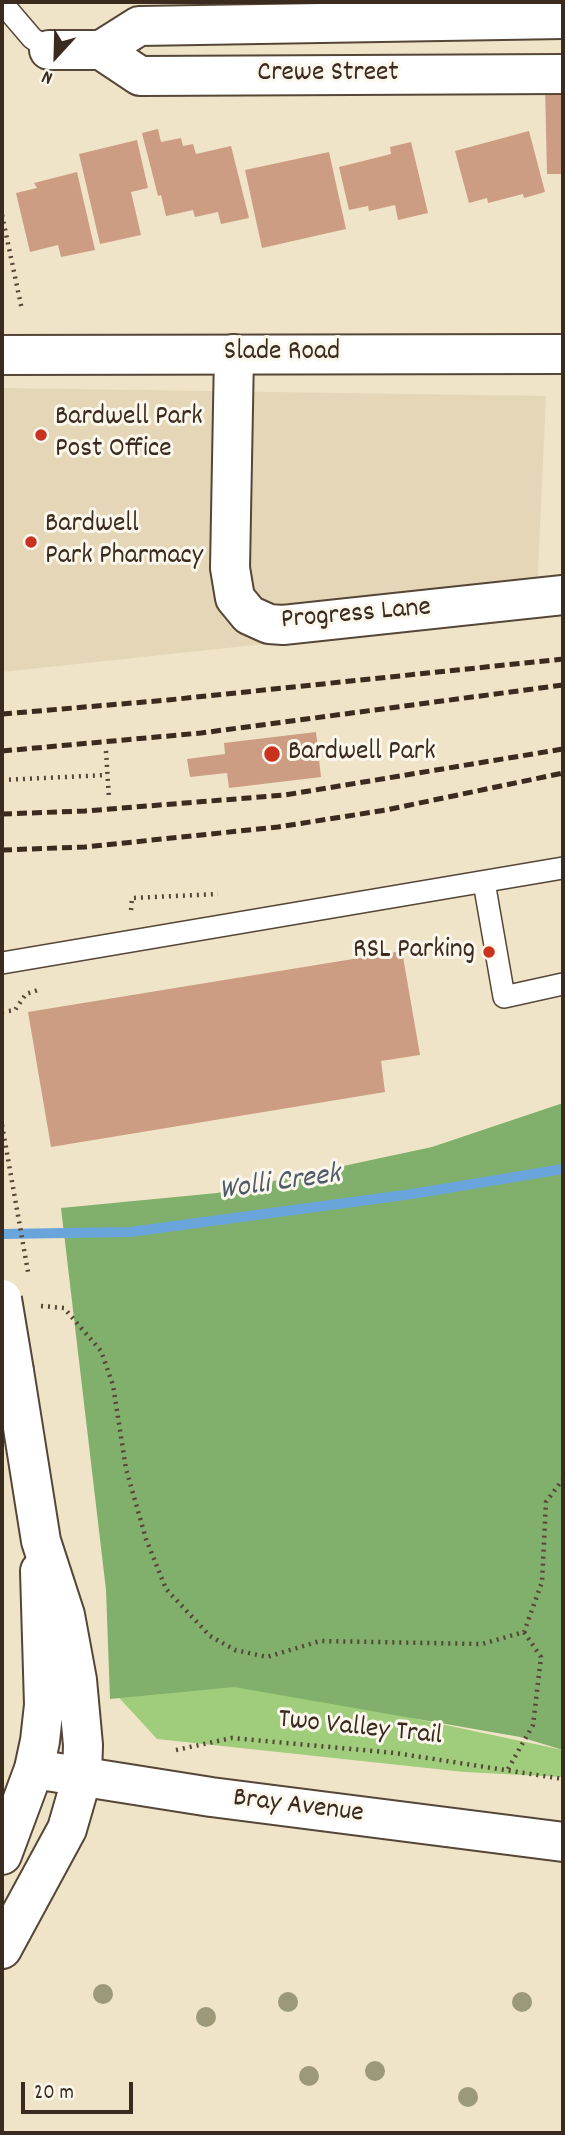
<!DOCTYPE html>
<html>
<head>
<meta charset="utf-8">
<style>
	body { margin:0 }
	#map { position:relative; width:565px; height:2135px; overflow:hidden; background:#efe4c7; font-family:Dekko,sans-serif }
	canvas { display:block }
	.frame { position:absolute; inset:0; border:4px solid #3b2a1e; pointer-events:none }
	.north { position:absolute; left:21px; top:21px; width:70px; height:70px; -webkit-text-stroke:5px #fbf7ec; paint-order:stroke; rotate:202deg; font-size:19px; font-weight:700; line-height:28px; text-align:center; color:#3b2a1e }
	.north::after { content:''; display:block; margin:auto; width:24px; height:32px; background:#3b2a1e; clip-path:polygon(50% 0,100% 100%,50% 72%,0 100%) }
	.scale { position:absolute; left:21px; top:2082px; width:112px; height:32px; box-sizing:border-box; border:4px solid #3b2a1e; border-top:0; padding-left:9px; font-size:21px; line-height:24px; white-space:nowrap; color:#3b2a1e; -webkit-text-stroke:5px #fbf7ec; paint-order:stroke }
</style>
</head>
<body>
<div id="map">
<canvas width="565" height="2135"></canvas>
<div class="frame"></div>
<div class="north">N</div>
<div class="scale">20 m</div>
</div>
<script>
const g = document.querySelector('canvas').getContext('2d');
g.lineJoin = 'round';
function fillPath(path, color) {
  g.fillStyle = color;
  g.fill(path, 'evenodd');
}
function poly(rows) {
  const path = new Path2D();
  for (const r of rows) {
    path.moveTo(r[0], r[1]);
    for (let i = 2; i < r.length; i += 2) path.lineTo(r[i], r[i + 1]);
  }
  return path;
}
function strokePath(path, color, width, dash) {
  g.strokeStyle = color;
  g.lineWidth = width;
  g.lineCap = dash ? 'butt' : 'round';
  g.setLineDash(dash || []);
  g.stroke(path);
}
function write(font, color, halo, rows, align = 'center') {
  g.font = font + ' Dekko,sans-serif';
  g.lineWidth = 6;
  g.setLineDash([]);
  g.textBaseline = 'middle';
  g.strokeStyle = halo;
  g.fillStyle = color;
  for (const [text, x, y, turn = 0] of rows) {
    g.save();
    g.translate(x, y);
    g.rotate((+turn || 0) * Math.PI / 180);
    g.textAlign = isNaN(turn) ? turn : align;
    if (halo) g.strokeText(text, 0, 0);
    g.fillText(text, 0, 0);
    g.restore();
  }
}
fillPath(poly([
	[2,388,546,396,536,615,2,672]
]), '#e5d6b7');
fillPath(poly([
	[229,1679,563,1750,563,1777,464,1772,157,1739,112,1690]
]), '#a0cd7b');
fillPath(poly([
	[563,1103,563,1750,520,1737,234,1687,110,1699,106,1590,61,1208,217,1193,432,1147]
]), '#80b06b');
strokePath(poly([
	[2,1234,130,1232,412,1194,563,1169]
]), '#69a5da', 10);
fillPath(poly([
	[545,85,563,85,563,174,547,174],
	[158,129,161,142,181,138,183,146,193,144,196,154,231,146,249,218,221,224,218,212,195,217,193,210,166,216,161,195,158,196,142,133],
	[529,131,545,192,524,198,523,194,488,203,487,198,469,203,455,151],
	[137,140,148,188,131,192,141,235,100,244,79,154],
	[411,142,428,213,398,220,395,205,369,211,368,206,349,210,339,167,391,154,390,147],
	[329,152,346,229,262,248,245,170],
	[77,172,95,250,61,257,58,245,30,252,16,193,37,188,34,183],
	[316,732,321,777,229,788,227,773,190,777,187,759,225,754,224,743],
	[402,951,420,1055,381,1061,385,1092,51,1147,28,1012]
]), '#cd9d83');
const lane = poly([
	[2,3,32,38,49,50],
	[484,882,504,997,563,984],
	[2,963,563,868]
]);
const street = poly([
	[49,50,101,50,139,26,563,19],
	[101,50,140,76,563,74],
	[234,354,230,568,235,598,249,615,269,624,283,625,563,595],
	[34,1769,211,1797,563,1842]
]);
const secondary = poly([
	[2,355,563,354],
	[2,1855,34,1769,40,1741,44,1705,40,1571],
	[2,1949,67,1829,82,1777,83,1745,77,1680,65,1615,41,1541,14,1371]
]);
strokePath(lane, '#564637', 24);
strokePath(street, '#564637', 42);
strokePath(secondary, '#564637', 42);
strokePath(poly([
	[2,215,22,310],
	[106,751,109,799],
	[2,780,107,775],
	[131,910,132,898,218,894],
	[2,1012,15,1010,26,994,41,989],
	[41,1306,64,1308,101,1351,113,1385,126,1469,146,1539,166,1589,210,1636,235,1650,267,1657,320,1641,482,1644,524,1632,542,1582,546,1502,563,1479],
	[176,1750,232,1738,395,1753,563,1779],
	[508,1769,533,1725,541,1657,524,1632]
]), '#564637', 4.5, [2, 5]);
strokePath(lane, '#fff', 21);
strokePath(street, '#fff', 38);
strokePath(secondary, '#fff', 38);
strokePath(poly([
	[2,714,168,700,563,659],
	[2,751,201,733,563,685],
	[2,814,85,811,285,795,563,749],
	[2,850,85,847,278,827,386,810,563,773]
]), '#3b2a1e', 5, [10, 5]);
const secondaryBridge = poly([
	[2,1299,14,1371]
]);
strokePath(secondaryBridge, '#564637', 42, []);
strokePath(poly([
	[2,1125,28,1272]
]), '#564637', 4.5, [2, 5]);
strokePath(secondaryBridge, '#fff', 38);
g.fillStyle = '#9c9979';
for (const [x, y] of [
	[103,1994],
	[288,2002],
	[522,2002],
	[206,2017],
	[375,2071],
	[309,2076],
	[468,2097]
]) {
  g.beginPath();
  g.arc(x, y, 10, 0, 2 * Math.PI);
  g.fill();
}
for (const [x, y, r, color] of [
	[41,435,7,"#c8321e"],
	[31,542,7,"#c8321e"],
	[272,754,9,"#c8321e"],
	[489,952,7,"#c8321e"]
]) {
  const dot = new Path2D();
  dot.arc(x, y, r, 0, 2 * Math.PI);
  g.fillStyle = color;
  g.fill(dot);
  strokePath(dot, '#fbf7ec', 2.5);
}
write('28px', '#3b2a1e', '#fbf7ec', [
	["Crewe Street",328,75],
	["Slade Road",282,354],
	["Progress Lane",356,616,-5],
	["Two Valley Trail",360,1730,6],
	["Bray Avenue",298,1808,7]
]);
write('28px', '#3b2a1e', '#fbf7ec', [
	["Bardwell Park",55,419],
	["Post Office",55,451],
	["Bardwell",45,526],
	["Park Pharmacy",45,558],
	["Bardwell Park",288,754],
	["RSL Parking",475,952,"right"]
], 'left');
write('italic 30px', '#4d5b69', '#fbf7ec', [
	["Wolli Creek",280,1185,-8]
]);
</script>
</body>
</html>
